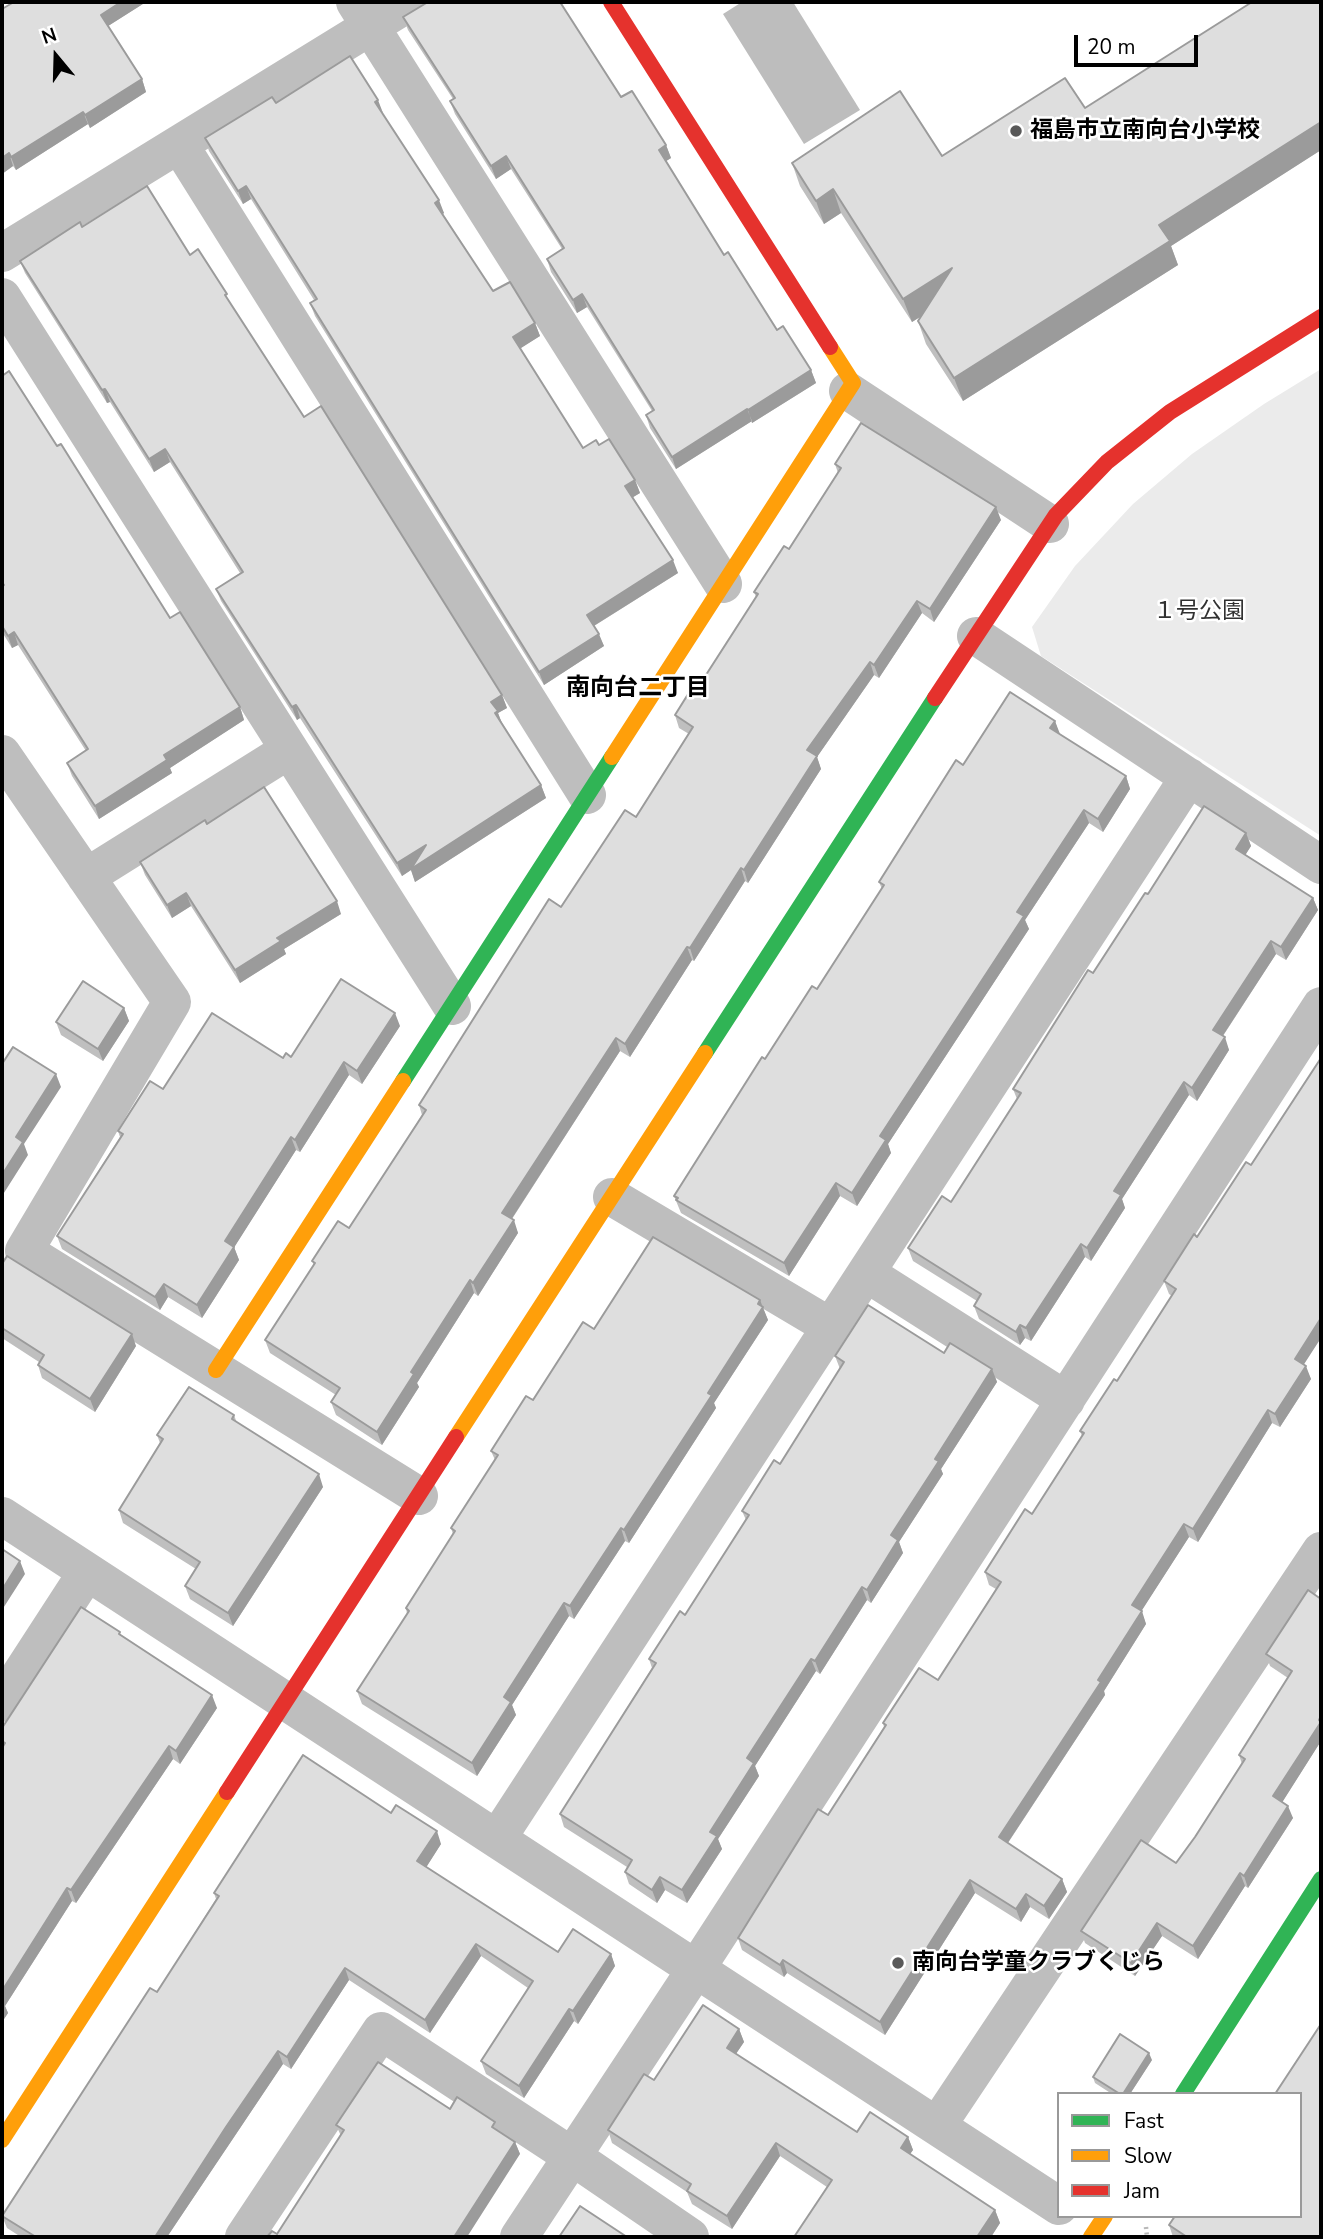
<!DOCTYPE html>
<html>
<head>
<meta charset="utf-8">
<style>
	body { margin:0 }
	#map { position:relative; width:1323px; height:2239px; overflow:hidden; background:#fff; font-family:"Nunito Sans",sans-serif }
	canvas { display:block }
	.frame { position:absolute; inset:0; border:4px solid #000; pointer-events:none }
	.legend { position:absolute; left:1057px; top:2092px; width:245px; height:126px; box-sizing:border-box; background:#fff; border:2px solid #999; margin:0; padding:9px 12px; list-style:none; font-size:21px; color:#000 }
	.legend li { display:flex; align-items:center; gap:14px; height:35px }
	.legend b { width:35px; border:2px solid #999 }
	.north { position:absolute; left:21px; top:21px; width:70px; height:70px; -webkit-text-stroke:5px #fff; paint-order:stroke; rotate:341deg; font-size:19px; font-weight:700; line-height:28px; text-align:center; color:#000 }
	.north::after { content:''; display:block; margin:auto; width:24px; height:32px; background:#000; clip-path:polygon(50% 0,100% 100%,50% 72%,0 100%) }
	.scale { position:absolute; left:1074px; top:35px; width:124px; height:32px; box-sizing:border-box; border:4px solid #000; border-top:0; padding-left:9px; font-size:21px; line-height:24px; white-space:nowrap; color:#000; -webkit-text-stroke:5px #fff; paint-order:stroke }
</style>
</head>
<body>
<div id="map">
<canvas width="1323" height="2239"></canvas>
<div class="frame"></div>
<ul class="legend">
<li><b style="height:9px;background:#30b455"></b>Fast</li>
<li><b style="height:9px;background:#ff9f0a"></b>Slow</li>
<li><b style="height:9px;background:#e5322d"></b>Jam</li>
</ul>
<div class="north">N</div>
<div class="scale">20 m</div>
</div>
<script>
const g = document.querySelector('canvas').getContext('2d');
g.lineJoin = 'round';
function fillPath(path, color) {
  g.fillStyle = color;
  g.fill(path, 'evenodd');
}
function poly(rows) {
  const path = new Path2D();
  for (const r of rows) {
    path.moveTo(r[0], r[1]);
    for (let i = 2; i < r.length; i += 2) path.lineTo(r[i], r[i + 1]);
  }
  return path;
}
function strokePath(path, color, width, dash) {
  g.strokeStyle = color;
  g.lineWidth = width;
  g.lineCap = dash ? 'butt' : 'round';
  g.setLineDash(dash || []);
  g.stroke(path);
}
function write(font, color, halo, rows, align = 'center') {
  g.font = font + ' "Nunito Sans","Noto Sans JP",sans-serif';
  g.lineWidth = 5;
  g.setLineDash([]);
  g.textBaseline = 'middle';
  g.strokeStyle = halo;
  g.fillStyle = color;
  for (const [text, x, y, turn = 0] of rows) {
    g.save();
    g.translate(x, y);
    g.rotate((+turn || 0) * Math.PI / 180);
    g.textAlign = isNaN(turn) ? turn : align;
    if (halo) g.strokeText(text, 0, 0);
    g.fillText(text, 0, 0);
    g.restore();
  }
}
fillPath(poly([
	[1321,369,1321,836,1041,656,1032,627,1075,566,1133,504,1192,454,1264,404]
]), '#ebebeb');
fillPath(poly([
	[742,2,793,2,860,110,804,144,723,14]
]), '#bdbdbd');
strokePath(poly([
	[1146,2227,1147,2237]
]), '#b9b9b9', 4.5, [2, 3.5]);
strokePath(poly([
	[355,2,723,584],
	[179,144,587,795],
	[2,253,410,2],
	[2,297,452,1006],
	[848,391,1050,524],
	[976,636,1321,865],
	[2,754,172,1002,24,1251,419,1496],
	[86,877,289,750],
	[612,1197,831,1327],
	[866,1273,1066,1400],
	[2,1516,1059,2206],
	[2,1703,87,1572],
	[497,1839,1189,777],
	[937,2126,1321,1551],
	[244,2237,381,2031,573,2157,690,2237],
	[519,2237,696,1969,1321,1006]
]), '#bebebe', 38);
strokePath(poly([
	[705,1053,935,698],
	[403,1081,612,757],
	[1183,2094,1321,1879]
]), '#30b455', 16);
strokePath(poly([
	[612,757,853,383,830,347],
	[216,1370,403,1081],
	[456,1437,705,1053],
	[2,2140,227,1792],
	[1091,2237,1105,2216]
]), '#ff9f0a', 16);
strokePath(poly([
	[611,2,830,347],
	[935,698,1056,515,1107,462,1170,412,1321,317],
	[227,1792,456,1437]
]), '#e5322d', 16);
fillPath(poly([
	[14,2,146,2,108,26,142,79,146,92,90,128,88,124,16,170,13,166,2,174,2,9],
	[1321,2,1321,150,1171,246,1178,265,963,401,926,344,918,321,920,317,912,322,841,213,824,224,800,186,792,163,942,156,1085,108],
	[403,17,621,97,666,145,671,158,666,161,724,255,777,330,811,370,816,383,752,423,752,421,676,469,650,428,646,415,652,411,587,307,577,313,551,272,547,259,562,249,511,169,496,179,455,114,450,101,453,99,408,30],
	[382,113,444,213,443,214,493,291,535,323,540,336,520,348,583,448,599,445,635,480,640,493,633,497,678,573,594,626,604,646,544,685,315,316,310,303,314,300,251,199,243,204,209,151,205,138],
	[82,227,190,255,231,305,304,417,502,695,507,708,498,713,502,723,541,785,546,798,415,882,411,870,402,876,300,718,297,720,221,601,216,589,240,573,170,462,154,472,110,402,107,403,25,273,20,261],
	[2,376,57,446,170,618,240,707,244,720,170,768,172,773,99,819,72,776,67,763,86,751,18,645,12,648,2,632],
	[835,464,1001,520,934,622,922,613,879,678,874,675,817,757,821,769,748,883,745,881,694,961,692,960,630,1057,620,1051,512,1219,518,1233,478,1296,474,1293,417,1383,419,1387,382,1445,336,1415,331,1402,336,1395,270,1353,265,1340,314,1265,312,1261,349,1228,422,1115,419,1105,561,907,636,817,689,734,679,728,675,715,704,678,756,597,754,592,789,549,838,473],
	[1055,721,1059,734,1126,776,1130,789,1103,832,1089,823,1025,920,1029,929,888,1144,891,1153,857,1206,840,1196,789,1276,681,1213,674,1196,765,1059,817,989,882,889,879,882,963,765],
	[207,824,341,914,284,949,286,954,240,983,191,906,172,918,145,875,140,862],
	[1246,833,1251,846,1245,855,1313,898,1318,910,1286,960,1276,954,1223,1036,1229,1050,1197,1101,1189,1095,1122,1199,1125,1208,1091,1261,1085,1257,1031,1341,1025,1338,1020,1345,979,1319,974,1306,977,1301,913,1261,908,1248,951,1202,1017,1099,1013,1089,1148,894],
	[124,1008,129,1021,103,1061,61,1035,56,1022],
	[400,1026,362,1084,349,1075,300,1152,296,1150,234,1247,239,1260,202,1318,168,1297,160,1310,62,1249,57,1236,120,1137,118,1131,163,1089,283,1058,291,1057],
	[2,1264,136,1346,95,1412,42,1378,38,1365,39,1362,2,1338],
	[1164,1281,1304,1365,1311,1379,1280,1427,1272,1423,1198,1542,1189,1537,1141,1611,1146,1624,1104,1691,1105,1695,1008,1843,1062,1879,1067,1892,1049,1919,1030,1907,1021,1922,975,1893,885,2035,787,1973,784,1977,742,1950,738,1938,828,1815,884,1727,883,1723,938,1680,996,1589,989,1585,985,1572,1032,1514,1082,1436,1080,1431,1117,1381,1172,1296,1169,1294],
	[762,1306,768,1320,714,1403,716,1408,629,1543,625,1541,574,1619,569,1616,512,1705,516,1715,477,1776,362,1704,357,1691,407,1614,406,1608,453,1534,451,1528,495,1460,491,1451,594,1329],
	[944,1353,992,1369,997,1382,941,1469,943,1474,899,1542,903,1553,871,1603,867,1600,820,1674,816,1671,755,1766,759,1776,718,1839,722,1849,687,1903,665,1890,657,1903,629,1884,625,1872,627,1867,564,1827,560,1814,652,1668,649,1659,685,1615,746,1520,742,1511,780,1464,840,1369,835,1356],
	[234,1415,237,1423,323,1487,233,1626,190,1599,185,1586,196,1569,123,1523,119,1510,160,1443,157,1435],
	[1308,1590,1321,1741,1282,1802,1293,1818,1248,1888,1245,1886,1198,1959,1162,1936,1135,1976,1085,1943,1081,1931,1176,1863,1195,1837,1242,1764,1239,1755,1288,1678,1270,1666,1266,1654],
	[122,1636,217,1708,180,1764,173,1759,76,1903,72,1901,5,2006,8,2013,2,2022,2,1728],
	[391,1813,441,1844,426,1867,558,1952,611,1954,615,1966,578,2024,574,2021,524,2098,486,2074,481,2061,528,1988,481,1956,430,2033,349,1980,291,2069,283,2064,167,2237,21,2237,7,2228,2,2216,157,1992,216,1899,214,1893],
	[739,2029,744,2042,736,2054,857,2132,908,2137,913,2150,910,2154,995,2210,1000,2223,991,2237,794,2237,827,2187,780,2156,732,2229,692,2204,687,2192,612,2143,608,2130,654,2080],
	[1152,2060,1130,2094,1112,2094,1095,2083,1093,2077],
	[450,2109,498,2131,515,2142,520,2154,277,2234,341,2136,336,2125],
	[1300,2216,1321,2237,1173,2237,1169,2225]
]), '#bfbfbf');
fillPath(poly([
	[121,2,146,2,105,28,101,15],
	[142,79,146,92,90,128,85,115],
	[378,100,383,113,375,102],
	[83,112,88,124,16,170,11,157],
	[1321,122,1321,150,1171,246,1178,265,963,401,954,378,1159,225],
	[666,145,671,158,663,163,659,150],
	[9,153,13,166,2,174,2,158],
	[506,156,511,169,496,179,491,166],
	[246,186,251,199,243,204,238,191],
	[833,189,841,213,824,224,816,201],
	[439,200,444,213,440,216,435,203],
	[952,268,961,291,912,322,903,299],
	[582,294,587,307,577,313,573,300],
	[535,323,540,336,518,350,513,337],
	[811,370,816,383,752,423,748,410],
	[105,389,110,402,107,403,102,390],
	[747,409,752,421,676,469,672,457],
	[165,449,170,462,154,472,149,459],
	[635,480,640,493,630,499,625,486],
	[996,507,1001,520,934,622,930,609],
	[673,560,678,573,592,627,587,615],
	[917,601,922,613,879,678,874,665],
	[14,632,18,645,12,648,8,636],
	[599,634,604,646,544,685,539,672],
	[870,662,874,675,817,757,821,769,748,883,744,870,807,750],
	[502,695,507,708,498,713,502,724,500,726,491,702],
	[296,705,300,718,297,720,292,707],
	[240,707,244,720,170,768,172,773,99,819,95,806,164,755],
	[1055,721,1060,734,1055,741,1050,728],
	[1126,776,1130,789,1103,832,1098,819],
	[541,785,546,798,415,882,411,870,402,876,397,863,426,845],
	[1084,810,1089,823,1025,920,1029,929,888,1144,891,1153,857,1206,852,1193,880,1136,1017,912],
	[1246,833,1251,846,1241,862,1236,849],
	[741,868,745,881,694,961,690,948],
	[186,893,191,906,172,918,167,905],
	[1313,898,1318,910,1286,960,1281,947],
	[337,901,341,914,284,949,286,954,240,983,235,970,277,938],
	[1271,941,1276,954,1218,1043,1213,1030],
	[687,947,692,960,630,1057,625,1044],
	[124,1008,129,1021,103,1061,98,1049],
	[395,1013,400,1026,362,1084,357,1071],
	[1225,1037,1229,1050,1197,1101,1192,1088],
	[616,1038,620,1051,507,1226,502,1213],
	[344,1062,349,1075,300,1152,295,1140],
	[56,1074,61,1087,24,1144,28,1155,2,1196,2,1175,16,1137],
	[1184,1082,1189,1095,1122,1199,1125,1208,1091,1261,1087,1248,1114,1191],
	[291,1137,296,1150,230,1254,225,1241],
	[836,1183,840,1196,789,1276,784,1263],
	[514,1220,518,1233,478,1296,473,1283],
	[1081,1244,1085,1257,1031,1341,1026,1328],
	[234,1247,239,1260,202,1318,197,1305],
	[470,1280,474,1293,417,1383,419,1387,382,1445,377,1432,411,1372],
	[164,1284,168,1297,160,1310,155,1297],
	[760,1300,768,1320,714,1403,716,1408,629,1543,624,1530,708,1393],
	[1321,1318,1321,1338,1299,1372,1295,1359],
	[1020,1325,1025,1338,1020,1345,1016,1332],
	[132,1334,136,1346,95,1412,90,1399],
	[1306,1366,1311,1379,1280,1427,1275,1414],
	[992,1369,997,1382,941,1469,943,1474,899,1542,903,1553,871,1603,867,1590,891,1535,935,1459],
	[1268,1410,1272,1423,1198,1542,1193,1529],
	[319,1474,323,1487,233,1626,228,1613],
	[1184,1524,1189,1537,1137,1618,1132,1605],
	[621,1528,625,1541,574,1619,570,1606],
	[20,1561,25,1574,2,1610,2,1590],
	[862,1587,867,1600,820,1674,815,1661],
	[564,1603,569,1616,512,1705,516,1715,477,1776,472,1763,504,1697],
	[1142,1611,1146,1624,1104,1691,1105,1695,1003,1850,999,1837],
	[811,1659,816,1671,755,1766,759,1776,718,1839,722,1849,687,1903,682,1890,747,1758],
	[212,1695,217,1708,180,1764,176,1751],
	[1321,1716,1321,1741,1278,1809,1273,1796],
	[169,1746,173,1759,76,1903,71,1890],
	[1288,1806,1293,1818,1248,1888,1244,1876],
	[437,1831,441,1844,422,1874,417,1861],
	[1240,1873,1245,1886,1198,1959,1193,1946],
	[660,1877,665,1890,657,1903,652,1890],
	[1062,1879,1067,1892,1049,1919,1044,1906],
	[970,1880,975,1893,885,2035,880,2022],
	[67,1888,72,1901,5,2006,8,2013,2,2022,2,1991],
	[1026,1894,1030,1907,1021,1922,1016,1909],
	[1157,1923,1162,1936,1135,1976,1131,1963],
	[476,1944,481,1956,430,2033,425,2020],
	[611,1954,615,1966,578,2024,573,2011],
	[783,1960,787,1973,784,1977,780,1965],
	[345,1968,349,1980,291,2069,287,2057],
	[569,2009,574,2021,524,2098,519,2086],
	[739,2029,744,2042,731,2061,727,2048],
	[278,2051,283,2064,167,2237,155,2237,226,2127],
	[1149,2053,1152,2060,1130,2094,1123,2094],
	[908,2137,913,2150,905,2161,901,2148],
	[515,2142,520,2154,467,2237,454,2237],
	[776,2143,780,2156,732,2229,727,2216],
	[995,2210,1000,2223,991,2237,977,2237]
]), '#9b9b9b');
const building = poly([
	[14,2,121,2,101,15,142,79,85,115,83,112,11,157,9,153,2,158,2,9,14,2],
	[428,2,560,2,621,97,632,91,666,145,659,150,724,255,728,252,777,330,783,326,811,370,748,410,747,409,672,457,646,415,654,410,582,294,573,300,547,259,564,248,506,156,491,166,450,101,455,98,403,17,428,2],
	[1252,2,1321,2,1321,122,1159,225,1170,241,954,378,918,321,952,268,903,299,833,189,816,201,792,163,900,91,942,156,1065,78,1085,108,1252,2],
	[350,56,378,100,375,102,439,200,435,203,493,291,510,282,535,323,513,337,583,448,596,440,599,445,609,439,635,480,625,486,673,560,587,615,599,634,539,672,310,303,317,299,246,186,238,191,205,138,272,97,276,103,350,56],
	[147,186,190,255,198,249,227,294,225,295,304,417,321,406,502,695,491,702,498,711,495,713,541,785,411,869,426,845,397,863,296,705,292,707,216,589,243,572,165,449,149,459,105,389,102,390,20,261,80,222,82,227,147,186],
	[9,371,57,446,61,444,170,618,180,612,240,707,164,755,167,760,95,806,67,763,88,749,14,632,8,636,2,626,2,586,4,585,2,582,2,376,9,371],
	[861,423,996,507,930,609,917,601,874,665,870,662,807,750,817,756,744,870,741,868,690,948,687,947,625,1044,616,1038,502,1213,514,1220,473,1283,470,1280,411,1372,414,1374,377,1432,331,1402,340,1388,265,1340,315,1263,312,1261,338,1221,349,1228,426,1110,419,1105,549,899,561,907,625,810,636,817,693,727,675,715,700,675,704,678,758,594,754,592,784,546,789,549,841,468,835,464,861,423],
	[1010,692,1055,721,1050,728,1126,776,1098,819,1084,810,1017,912,1024,916,880,1136,886,1140,852,1193,836,1183,784,1263,676,1200,678,1198,674,1196,762,1057,765,1059,812,986,817,989,884,885,879,882,956,760,963,765,1010,692],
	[264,787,337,901,277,938,281,941,235,970,186,893,167,905,140,862,205,820,207,824,264,787],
	[1204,806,1246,833,1236,849,1313,898,1281,947,1271,941,1213,1030,1225,1037,1192,1088,1184,1082,1114,1191,1121,1195,1087,1248,1081,1244,1026,1328,1020,1325,1016,1332,974,1306,981,1294,908,1248,942,1196,951,1202,1021,1093,1013,1089,1088,970,1093,973,1145,893,1148,894,1204,806],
	[341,979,395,1013,357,1071,344,1062,295,1140,291,1137,225,1241,234,1247,197,1305,164,1284,155,1297,57,1236,123,1134,118,1131,150,1081,163,1089,212,1013,283,1058,286,1053,291,1057,341,979],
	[83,981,124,1008,98,1049,56,1022,83,981],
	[13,1047,56,1074,16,1137,23,1142,2,1175,2,1064,13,1047],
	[1321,1058,1321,1318,1295,1359,1306,1366,1275,1414,1268,1410,1193,1529,1184,1524,1132,1605,1142,1611,1098,1680,1101,1682,999,1837,1062,1879,1044,1906,1026,1894,1016,1909,970,1880,880,2022,783,1960,780,1965,738,1938,818,1809,828,1815,886,1725,883,1723,919,1668,938,1680,1001,1582,985,1572,1025,1509,1032,1514,1084,1433,1080,1431,1114,1379,1117,1381,1176,1289,1164,1281,1194,1234,1197,1237,1246,1162,1251,1165,1321,1058],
	[653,1237,760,1300,758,1304,763,1307,708,1393,712,1395,624,1530,621,1528,570,1606,564,1603,504,1697,511,1702,472,1763,357,1691,409,1611,406,1608,455,1531,451,1528,498,1455,491,1451,526,1396,533,1400,583,1322,594,1329,653,1237],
	[7,1256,132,1334,90,1399,38,1365,44,1355,2,1328,2,1264,7,1256],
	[868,1305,944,1353,950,1343,992,1369,935,1459,939,1461,891,1535,898,1540,867,1590,862,1587,815,1661,811,1659,747,1758,754,1763,710,1832,717,1836,682,1890,660,1877,652,1890,625,1872,632,1860,560,1814,656,1663,649,1659,680,1611,685,1615,749,1515,742,1511,774,1460,780,1464,844,1362,835,1356,868,1305],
	[189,1387,234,1415,232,1419,319,1474,228,1613,185,1586,200,1562,119,1510,163,1439,157,1435,189,1387],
	[2,1549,20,1561,2,1590,2,1549],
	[1308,1590,1321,1599,1321,1716,1319,1720,1321,1722,1273,1796,1288,1806,1244,1876,1240,1873,1193,1946,1157,1923,1131,1963,1081,1931,1141,1840,1176,1863,1195,1837,1245,1759,1239,1755,1292,1671,1266,1654,1308,1590],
	[81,1607,120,1632,119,1634,212,1695,176,1751,169,1746,71,1890,67,1888,2,1991,2,1748,5,1743,2,1741,2,1728,81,1607],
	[303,1755,391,1813,396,1805,437,1831,417,1861,558,1952,573,1929,611,1954,573,2011,569,2009,519,2086,481,2061,533,1981,476,1944,425,2020,345,1968,287,2057,278,2051,226,2127,155,2237,36,2237,2,2216,150,1988,157,1992,219,1896,214,1893,303,1755],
	[703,2005,739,2029,727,2048,857,2132,870,2112,908,2137,901,2148,995,2210,977,2237,794,2237,832,2180,776,2143,727,2216,687,2191,691,2184,608,2130,644,2074,654,2080,703,2005],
	[1321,2024,1321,2237,1187,2237,1169,2225,1175,2216,1300,2216,1300,2094,1275,2094,1321,2024],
	[1120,2034,1149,2053,1123,2094,1120,2094,1093,2077,1120,2034],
	[378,2062,450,2109,457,2097,495,2122,492,2127,515,2142,454,2237,267,2237,272,2231,277,2234,344,2130,336,2125,378,2062],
	[580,2206,627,2237,559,2237,580,2206]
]);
fillPath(building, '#dedede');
strokePath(building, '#9b9b9b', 2);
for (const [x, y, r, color] of [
	[1016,131,7,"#595959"],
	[898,1963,7,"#595959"]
]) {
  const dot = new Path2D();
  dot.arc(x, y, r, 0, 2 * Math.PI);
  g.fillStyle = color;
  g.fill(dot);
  strokePath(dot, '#fff', 2.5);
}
write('bold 23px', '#000', '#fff', [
	["福島市立南向台小学校",1030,131],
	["南向台学童クラブくじら",912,1963]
], 'left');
write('23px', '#313131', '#fff', [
	["１号公園",1199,612]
]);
write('bold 24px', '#000', '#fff', [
	["南向台二丁目",638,689]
]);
</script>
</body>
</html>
